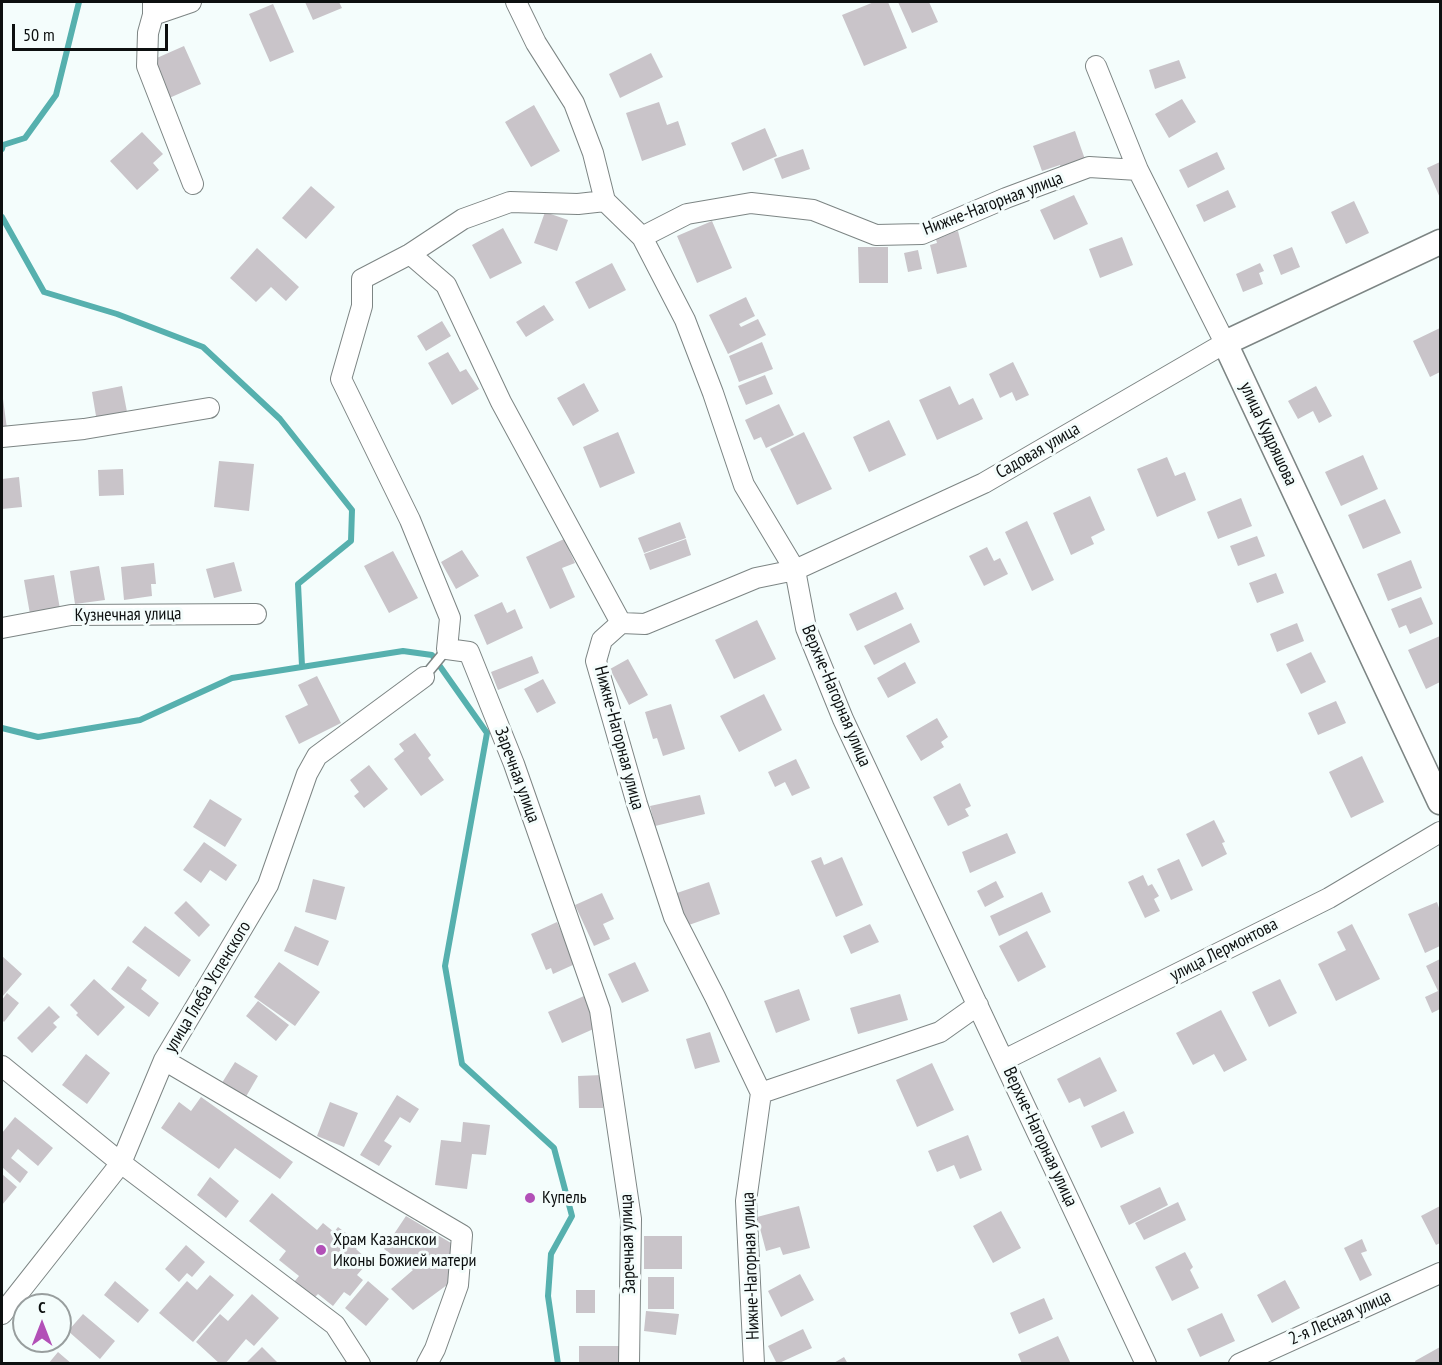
<!DOCTYPE html>
<html>
<head>
<meta charset="utf-8">
<style>
	body { margin:0 }
	#map { position:relative; width:1442px; height:1365px; overflow:hidden; background:#f4fdfc; font-family:"PT Sans Narrow",sans-serif }
	canvas { display:block }
	.frame { position:absolute; inset:0; border:3px solid #0d1010; pointer-events:none }
	.north { position:absolute; left:12px; top:1293px; width:60px; height:60px; box-sizing:border-box; background:#f4fdfc; border:2px solid #989e9e; border-radius:50%; rotate:0deg; font-size:16px; font-weight:700; line-height:24px; text-align:center; color:#0d1010 }
	.north::after { content:''; display:block; margin:auto; width:21px; height:27px; background:#b250b7; clip-path:polygon(50% 0,100% 100%,50% 72%,0 100%) }
	.scale { position:absolute; left:12px; top:24px; width:156px; height:27px; box-sizing:border-box; border:3px solid #0d1010; border-top:0; padding-left:8px; font-size:18px; line-height:21px; white-space:nowrap; color:#0d1010; -webkit-text-stroke:4px #f4fdfc; paint-order:stroke }
</style>
</head>
<body>
<div id="map">
<canvas width="1442" height="1365"></canvas>
<div class="frame"></div>
<div class="north">С</div>
<div class="scale">50 m</div>
</div>
<script>
const g = document.querySelector('canvas').getContext('2d');
g.lineJoin = 'round';
function poly(rows) {
  const path = new Path2D();
  for (const r of rows) {
    path.moveTo(r[0], r[1]);
    for (let i = 2; i < r.length; i += 2) path.lineTo(r[i], r[i + 1]);
  }
  return path;
}
function strokePath(path, color, width, dash) {
  g.strokeStyle = color;
  g.lineWidth = width;
  g.lineCap = dash ? 'butt' : 'round';
  g.setLineDash(dash || []);
  g.stroke(path);
}
function fillPath(path, color) {
  g.fillStyle = color;
  g.fill(path, 'evenodd');
}
function write(font, color, halo, rows, align = 'center') {
  g.font = font + ' "PT Sans Narrow",sans-serif';
  g.lineWidth = 6;
  g.setLineDash([]);
  g.textBaseline = 'middle';
  g.strokeStyle = halo;
  g.fillStyle = color;
  for (const [text, x, y, turn = 0] of rows) {
    g.save();
    g.translate(x, y);
    g.rotate((+turn || 0) * Math.PI / 180);
    g.textAlign = isNaN(turn) ? turn : align;
    if (halo) g.strokeText(text, 0, 0);
    g.fillText(text, 0, 0);
    g.restore();
  }
}
strokePath(poly([
	[2,149,3,145,25,138,56,95,79,2],
	[2,217,44,292,117,314,203,347,280,419,352,510,351,541,298,584,302,666],
	[2,728,38,737,140,720,232,678,403,651,432,655,487,733,445,966,462,1064,554,1148,572,1216,551,1254,548,1296,558,1364]
]), '#56b0ae', 6);
fillPath(poly([
	[305,2,339,2,342,8,313,20],
	[874,2,888,2,907,48,864,66,842,15],
	[898,2,929,2,938,22,912,33],
	[273,4,294,52,270,62,249,14],
	[184,46,201,84,167,99,150,61],
	[651,53,663,77,620,98,609,74],
	[1179,60,1186,78,1155,89,1149,70],
	[1182,99,1196,122,1169,138,1155,114],
	[659,102,667,125,678,121,686,145,642,161,626,113],
	[534,105,560,151,531,167,505,122],
	[765,128,777,156,743,171,731,143],
	[1075,131,1087,165,1063,174,1060,165,1042,171,1033,146],
	[142,132,163,154,153,163,159,170,137,190,110,161],
	[803,149,810,169,782,179,774,159],
	[1217,152,1225,169,1188,188,1179,170],
	[1440,162,1440,198,1427,168],
	[311,186,335,207,306,239,282,218],
	[1228,190,1236,207,1204,222,1196,205],
	[1074,195,1088,224,1054,240,1040,210],
	[1354,201,1369,233,1346,244,1331,212],
	[545,212,568,220,557,251,534,243],
	[712,221,732,268,697,283,677,236],
	[503,228,522,263,490,279,472,245],
	[958,231,967,267,937,274,930,245,937,243,935,236],
	[1122,237,1133,265,1100,278,1089,249],
	[858,247,888,247,888,283,859,283],
	[1292,247,1300,267,1281,275,1273,255],
	[257,248,299,287,286,301,271,287,256,302,230,278],
	[918,250,922,269,908,272,904,253],
	[612,263,626,290,589,309,575,282],
	[1260,263,1264,271,1259,273,1263,284,1243,292,1236,274],
	[746,297,755,316,739,324,741,327,758,319,766,335,728,354,709,315],
	[544,305,554,320,526,337,516,322],
	[442,321,451,336,426,351,417,336],
	[1440,328,1440,372,1430,377,1413,341],
	[762,342,773,369,739,382,729,356],
	[448,352,460,372,466,369,479,389,452,405,428,363],
	[1013,362,1029,395,1016,401,1012,392,1000,398,989,374],
	[765,375,773,394,746,405,738,386],
	[584,383,599,411,573,426,557,398],
	[122,386,128,417,97,422,92,392],
	[950,386,959,405,973,398,983,419,937,440,919,400],
	[1316,386,1332,416,1319,423,1313,411,1298,419,1288,401],
	[3,399,7,429,2,429,2,400],
	[779,404,794,435,766,448,761,437,754,440,745,420],
	[889,420,906,455,869,472,853,437],
	[618,432,635,473,600,488,583,447],
	[804,432,832,489,797,505,770,449],
	[1363,455,1378,489,1341,506,1325,472],
	[1167,457,1175,476,1185,472,1196,500,1157,517,1137,469],
	[219,461,254,464,249,511,214,507],
	[123,469,124,495,99,496,98,470],
	[19,477,22,507,2,509,2,479],
	[1090,496,1105,530,1091,537,1094,544,1071,555,1053,513],
	[1241,498,1252,526,1218,539,1207,512],
	[1385,499,1401,533,1363,549,1348,515],
	[1027,521,1054,580,1032,591,1005,532],
	[680,522,686,538,644,553,638,538],
	[1257,536,1265,556,1238,566,1230,546],
	[564,539,575,563,562,568,575,597,550,609,526,557],
	[686,539,691,555,650,570,644,554],
	[987,547,994,561,1000,558,1008,574,984,586,969,556],
	[462,550,479,576,456,589,441,562],
	[393,551,418,598,389,613,364,566],
	[1411,560,1422,588,1388,601,1377,574],
	[234,562,242,591,214,598,206,569],
	[154,563,156,584,151,584,152,596,124,600,121,567],
	[99,566,105,600,75,604,70,571],
	[1276,573,1284,593,1257,603,1249,583],
	[54,575,60,609,30,614,24,580],
	[896,592,904,609,857,631,849,614],
	[1421,597,1433,624,1410,634,1406,625,1399,628,1391,609],
	[502,602,507,613,515,609,523,628,487,645,474,615],
	[757,620,776,659,734,679,715,640],
	[911,623,920,642,874,665,864,646],
	[1297,623,1304,641,1277,652,1270,634],
	[1440,636,1440,682,1426,689,1408,650],
	[1311,652,1326,682,1301,694,1286,664],
	[532,656,539,673,498,690,491,672],
	[628,659,648,695,629,705,610,669],
	[905,662,916,683,888,698,877,678],
	[317,676,341,723,299,744,285,716,308,705,298,685],
	[543,679,556,703,537,713,524,689],
	[764,694,782,730,739,752,720,716],
	[1336,701,1346,723,1318,735,1308,713],
	[671,704,685,749,663,756,657,738,653,739,645,712],
	[937,718,948,737,941,742,944,747,921,761,906,736],
	[415,733,431,755,428,758,444,780,421,796,394,759,404,751,399,744],
	[1362,756,1384,802,1351,818,1329,772],
	[796,759,810,788,792,796,785,782,775,787,768,772],
	[369,765,388,789,364,808,354,796,359,792,350,780],
	[960,783,971,806,965,809,969,816,948,826,933,797],
	[700,795,705,814,655,826,650,806],
	[210,799,242,819,225,847,193,827],
	[1214,820,1225,842,1222,843,1227,854,1202,867,1186,834],
	[1007,833,1016,853,970,873,962,852],
	[204,842,237,865,226,881,210,870,201,883,183,870],
	[821,857,824,865,842,857,863,905,836,917,811,861],
	[1179,859,1193,890,1171,900,1157,869],
	[1143,875,1148,886,1152,884,1159,896,1154,899,1160,911,1145,918,1128,882],
	[313,879,345,887,336,920,305,912],
	[996,881,1004,897,985,907,977,891],
	[709,882,720,914,686,926,674,894],
	[1042,892,1051,912,999,936,990,916],
	[602,893,614,919,603,924,610,939,594,946,575,905],
	[186,901,210,925,199,937,174,913],
	[1437,902,1440,911,1440,946,1425,953,1408,914],
	[557,922,575,964,553,974,551,968,546,970,531,934],
	[870,924,879,942,851,954,843,936],
	[1352,924,1380,979,1336,1001,1318,964,1346,950,1337,932],
	[145,926,191,960,179,977,132,942],
	[295,926,329,941,318,966,284,951],
	[1027,931,1046,967,1018,982,999,946],
	[2,956,22,974,2,997],
	[1440,959,1440,1009,1432,1013,1425,997,1438,991,1426,966],
	[279,962,320,992,295,1026,254,997],
	[635,962,649,991,622,1003,608,974],
	[128,966,147,980,141,989,159,1003,149,1017,111,989],
	[94,979,125,1007,98,1036,76,1015,78,1013,70,1005],
	[1280,979,1297,1013,1269,1027,1252,992],
	[799,989,810,1020,776,1033,764,1001],
	[7,993,19,1003,4,1022,2,1020,2,1000],
	[900,994,908,1020,858,1034,850,1008],
	[584,996,598,1027,562,1043,548,1012],
	[258,1001,289,1025,276,1041,246,1016],
	[49,1006,60,1017,53,1023,57,1027,32,1053,17,1038],
	[1221,1010,1247,1060,1224,1072,1214,1054,1193,1065,1176,1033],
	[710,1032,720,1062,695,1069,686,1039],
	[86,1054,110,1073,87,1104,62,1085],
	[1100,1057,1117,1091,1084,1107,1080,1098,1069,1103,1057,1079],
	[235,1062,258,1076,244,1100,220,1086],
	[932,1063,954,1110,917,1127,896,1080],
	[602,1075,603,1108,579,1108,578,1076],
	[397,1095,419,1109,410,1123,400,1117,384,1141,392,1146,379,1166,360,1155],
	[201,1097,293,1162,280,1179,235,1148,219,1169,161,1128,179,1102,191,1111],
	[330,1102,358,1113,344,1147,317,1136],
	[1124,1111,1134,1133,1101,1148,1091,1126],
	[15,1117,53,1148,38,1166,18,1149,11,1158,28,1172,20,1183,2,1167,2,1133],
	[463,1122,490,1125,486,1155,472,1154,467,1189,435,1185,441,1140,461,1142],
	[968,1135,982,1170,960,1179,954,1165,937,1172,928,1151],
	[2,1174,17,1187,2,1205],
	[210,1177,239,1201,226,1218,197,1195],
	[1160,1187,1168,1205,1129,1225,1120,1206],
	[272,1193,317,1230,323,1223,334,1232,338,1227,360,1244,356,1249,369,1261,357,1275,363,1280,350,1296,344,1292,333,1306,318,1294,314,1298,294,1282,299,1276,279,1260,286,1251,249,1221],
	[1178,1202,1186,1220,1144,1240,1135,1223],
	[799,1206,810,1248,783,1255,780,1247,766,1251,757,1217],
	[1440,1206,1440,1243,1436,1245,1421,1216],
	[1001,1211,1021,1248,993,1263,973,1226],
	[406,1216,456,1246,451,1282,413,1310,391,1289,413,1270,384,1249],
	[644,1236,682,1236,682,1269,644,1269],
	[1362,1239,1367,1251,1361,1253,1372,1275,1360,1281,1344,1248],
	[186,1245,205,1262,192,1277,187,1273,179,1282,165,1269],
	[1185,1252,1193,1267,1190,1270,1199,1288,1172,1301,1155,1267],
	[800,1274,814,1300,781,1317,768,1291],
	[210,1275,234,1295,193,1342,159,1313,187,1281,197,1290],
	[648,1277,674,1277,674,1309,648,1309],
	[1285,1280,1300,1308,1272,1323,1257,1295],
	[115,1281,149,1310,138,1323,104,1295],
	[368,1281,389,1299,366,1326,345,1308],
	[576,1290,595,1290,595,1313,576,1313],
	[252,1294,279,1318,254,1346,246,1339,225,1364,220,1364,196,1342,220,1314,228,1321],
	[1044,1298,1053,1319,1019,1334,1010,1313],
	[646,1311,679,1314,676,1335,644,1331],
	[1222,1313,1235,1341,1200,1357,1187,1329],
	[83,1314,115,1341,100,1359,68,1331],
	[803,1329,812,1348,777,1364,768,1346],
	[1058,1336,1071,1364,1022,1364,1018,1354],
	[579,1346,619,1346,619,1364,579,1364],
	[262,1347,279,1364,245,1364],
	[1440,1347,1440,1364,1416,1364,1415,1361],
	[58,1352,72,1364,48,1364],
	[844,1357,848,1364,832,1364]
]), '#c9c4c9');
const service = poly([
	[424,677,447,649]
]);
const minor = poly([
	[153,2,153,15,148,33,147,66,193,184],
	[516,2,536,43,574,103,593,153,605,201,642,237,685,320,713,393,744,485,795,570,806,628,843,719,1146,1364],
	[153,15,191,2],
	[605,201,578,204,510,202,463,219,410,254,362,279,362,306,341,379,410,520,450,618,447,649,469,652,514,764,600,1010,631,1219,629,1364],
	[642,237,687,214,751,203,813,210,876,235,922,234,1006,198,1089,167,1138,170],
	[410,254,446,285,501,402,621,623],
	[2,437,84,429,209,408],
	[621,623,645,624,756,578,795,570,984,483,1225,343,1138,170,1096,66],
	[621,623,602,640,596,661,637,804,674,917,715,997,761,1093,746,1201,754,1364],
	[2,628,71,615,256,614],
	[164,1060,462,1235,458,1285,435,1349,427,1364],
	[1004,1060,1329,898,1440,832],
	[2,1066,121,1163,335,1325,360,1364],
	[761,1093,940,1032,978,1005],
	[2,1314,121,1163,164,1060,268,885,307,774,317,756,424,677],
	[1239,1364,1440,1273]
]);
const tertiary = poly([
	[1440,242,1225,343,1440,802]
]);
strokePath(service, '#7d8584', 12);
strokePath(minor, '#7d8584', 22);
strokePath(tertiary, '#7d8584', 27);
strokePath(service, '#fff', 9);
strokePath(minor, '#fff', 20);
strokePath(tertiary, '#fff', 24);
for (const [x, y, r, color] of [
	[530,1198,6,"#b250b7"],
	[321,1250,6,"#b250b7"]
]) {
  const dot = new Path2D();
  dot.arc(x, y, r, 0, 2 * Math.PI);
  g.fillStyle = color;
  g.fill(dot);
  strokePath(dot, '#f4fdfc', 2);
}
write('18px', '#0d1010', '#f4fdfc', [
	["Нижне-Нагорная улица",993,204,-21],
	["улица Кудряшова",1268,434,65],
	["Садовая улица",1038,451,-30],
	["Кузнечная улица",128,615,-1],
	["Верхне-Нагорная улица",836,696,67],
	["Нижне-Нагорная улица",619,738,75],
	["Заречная улица",517,775,70],
	["улица Лермонтова",1224,950,-27],
	["улица Глеба Успенского",208,987,-59],
	["Верхне-Нагорная улица",1040,1137,65],
	["Заречная улица",628,1244,-92],
	["Нижне-Нагорная улица",751,1266,-92],
	["2-я Лесная улица",1340,1318,-24]
]);
write('18px', '#0d1010', '#f4fdfc', [
	["Купель",542,1198],
	["Храм Казанскои",333,1240],
	["Иконы Божией матери",333,1261]
], 'left');
</script>
</body>
</html>
